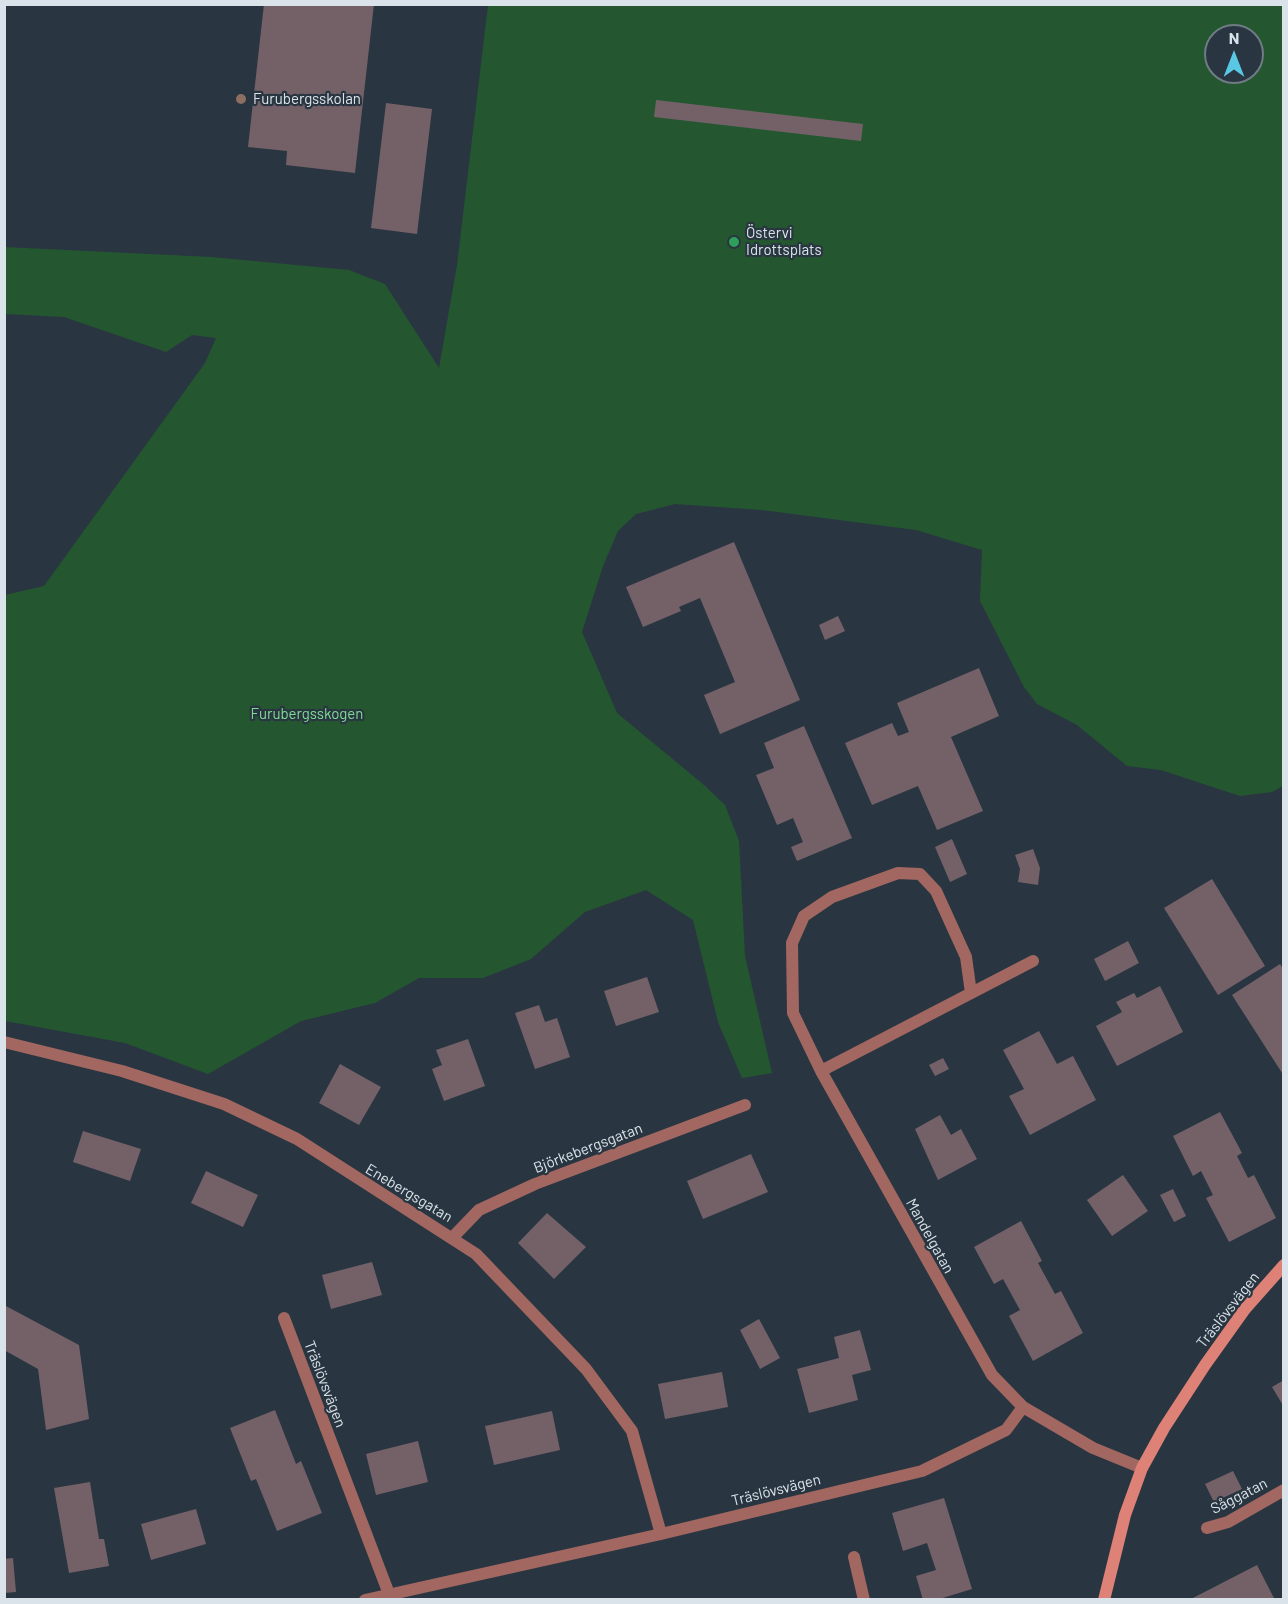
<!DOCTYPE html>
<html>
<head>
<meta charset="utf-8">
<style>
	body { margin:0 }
	#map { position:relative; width:1288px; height:1604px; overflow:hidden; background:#293641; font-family:Barlow,sans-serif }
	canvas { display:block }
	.frame { position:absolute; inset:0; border:6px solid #dbe3ea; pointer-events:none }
	.north { position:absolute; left:1204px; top:24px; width:60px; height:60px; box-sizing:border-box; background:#293641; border:2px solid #707b85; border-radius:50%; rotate:0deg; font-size:16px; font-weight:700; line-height:24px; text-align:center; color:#dbe3ea }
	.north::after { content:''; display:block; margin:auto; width:21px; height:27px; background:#58c8e4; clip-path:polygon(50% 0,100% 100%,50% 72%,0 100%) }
</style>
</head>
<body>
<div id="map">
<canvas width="1288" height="1604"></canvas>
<div class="frame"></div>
<div class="north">N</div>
</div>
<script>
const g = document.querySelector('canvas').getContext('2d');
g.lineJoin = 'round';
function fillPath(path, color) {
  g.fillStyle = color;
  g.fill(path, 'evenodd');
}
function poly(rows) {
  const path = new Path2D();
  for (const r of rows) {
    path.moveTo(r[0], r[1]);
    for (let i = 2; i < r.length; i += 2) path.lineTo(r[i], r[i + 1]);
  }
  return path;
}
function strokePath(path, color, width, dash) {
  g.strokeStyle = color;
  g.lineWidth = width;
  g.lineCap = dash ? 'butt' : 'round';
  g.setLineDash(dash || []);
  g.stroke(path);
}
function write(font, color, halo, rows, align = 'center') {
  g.font = font + ' Barlow,sans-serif';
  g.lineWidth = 4.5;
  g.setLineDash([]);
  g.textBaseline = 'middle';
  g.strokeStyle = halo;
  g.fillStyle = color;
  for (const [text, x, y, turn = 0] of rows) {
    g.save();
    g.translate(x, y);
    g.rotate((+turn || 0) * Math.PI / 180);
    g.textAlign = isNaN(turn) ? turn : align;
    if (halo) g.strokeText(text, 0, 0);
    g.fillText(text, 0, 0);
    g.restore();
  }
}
fillPath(poly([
	[488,5,1283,5,1283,786,1272,792,1240,796,1161,770,1127,766,1077,725,1037,704,1024,687,980,601,982,550,916,530,762,510,675,504,636,514,618,531,603,566,582,632,617,713,704,785,725,805,739,841,745,956,772,1073,742,1078,718,1022,693,920,646,890,585,912,531,959,483,978,419,978,375,1003,301,1021,208,1074,125,1043,5,1021,5,595,44,586,205,363,216,338,192,335,166,352,64,317,5,314,4,247,211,257,349,270,385,284,439,368,457,265],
	[1216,36,1252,36,1252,72,1216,72]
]), '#245730');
fillPath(poly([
	[264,4,374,4,355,173,286,165,287,151,248,147],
	[656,100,863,124,861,141,654,117],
	[386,103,432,109,417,234,371,228],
	[734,542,800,700,720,734,704,695,735,682,700,598,679,607,681,611,643,627,626,587],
	[838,616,845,631,825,640,819,625],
	[979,668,999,716,951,737,983,811,937,830,918,786,872,805,845,743,892,723,898,736,909,732,897,703],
	[804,726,852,838,797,861,791,847,803,842,793,818,777,825,756,775,774,768,764,743],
	[952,839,967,874,950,882,935,847],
	[1033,849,1040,868,1038,885,1018,882,1020,869,1015,855],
	[1212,879,1265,966,1218,995,1164,908],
	[1128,941,1139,963,1105,981,1094,959],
	[1280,964,1284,970,1284,1076,1232,995],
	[647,977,659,1012,616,1026,604,991],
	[1160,986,1183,1032,1117,1066,1096,1026,1122,1012,1116,1002,1134,993,1137,998],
	[539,1005,545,1022,557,1018,570,1057,535,1069,515,1013],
	[1039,1031,1057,1064,1073,1056,1096,1100,1030,1135,1009,1096,1024,1089,1003,1050],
	[468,1039,485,1086,444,1101,432,1069,442,1065,436,1050],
	[943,1058,949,1069,935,1076,929,1065],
	[340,1064,381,1087,359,1125,319,1103],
	[1220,1112,1242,1153,1237,1156,1248,1178,1254,1175,1276,1218,1229,1242,1206,1198,1213,1195,1201,1171,1193,1176,1173,1136],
	[940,1115,951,1135,961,1129,977,1159,938,1180,915,1129],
	[83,1131,141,1149,130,1181,73,1162],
	[751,1154,768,1192,703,1219,687,1181],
	[206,1171,258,1195,243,1227,191,1203],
	[1123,1175,1148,1211,1112,1236,1087,1200],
	[1173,1189,1186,1216,1174,1222,1160,1195],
	[547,1213,586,1247,554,1279,518,1243],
	[1021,1221,1042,1261,1038,1263,1055,1294,1061,1291,1083,1333,1033,1361,1009,1316,1020,1310,1003,1279,994,1284,974,1247],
	[372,1262,382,1295,331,1309,322,1275],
	[4,1305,79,1345,89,1419,46,1430,38,1369,4,1350],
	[759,1319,780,1358,760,1369,740,1330],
	[860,1330,871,1370,852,1375,858,1400,809,1413,797,1369,839,1358,834,1337],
	[722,1372,728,1407,665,1419,658,1384],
	[1284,1380,1284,1407,1272,1387],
	[275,1410,296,1464,301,1461,322,1513,277,1531,256,1479,251,1481,230,1428],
	[552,1411,560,1450,494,1465,485,1426],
	[418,1441,428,1482,376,1495,366,1454],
	[1233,1471,1242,1489,1214,1502,1205,1484],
	[90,1482,99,1539,104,1539,109,1566,69,1573,54,1488],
	[944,1498,972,1589,936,1600,923,1600,916,1576,936,1570,927,1543,903,1551,892,1513],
	[196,1509,206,1544,151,1560,141,1524],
	[13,1558,16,1592,4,1593,4,1559],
	[1257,1565,1275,1600,1189,1600]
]), '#746168');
strokePath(poly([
	[4,1042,122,1071,224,1104,297,1139,476,1254,586,1369,632,1431,661,1534],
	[821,1071,793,1013,792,943,804,916,832,897,898,873,920,874,936,891,966,957,971,993],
	[453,1237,479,1210,535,1184,745,1105],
	[284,1318,389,1594],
	[1023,1407,992,1375,821,1071,1033,961],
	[1207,1528,1228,1522,1284,1490],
	[854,1557,864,1600],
	[365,1600,661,1534,922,1471,1006,1430,1023,1407,1093,1448,1142,1468]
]), '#a16760', 12);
strokePath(poly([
	[1104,1600,1125,1515,1142,1468,1164,1428,1205,1365,1245,1309,1284,1265]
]), '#de8277', 12);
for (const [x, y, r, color] of [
	[241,99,6,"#8d6e63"],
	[734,242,6,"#2e9e5b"]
]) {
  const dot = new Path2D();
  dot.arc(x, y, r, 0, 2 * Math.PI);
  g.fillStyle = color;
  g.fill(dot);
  strokePath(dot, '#293641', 2);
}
write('15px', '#dbe3ea', '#293641', [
	["Furubergsskolan",253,99],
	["Östervi",746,233],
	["Idrottsplats",746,250]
], 'left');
write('15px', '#7edd91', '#293641', [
	["Furubergsskogen",307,714]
]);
write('15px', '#dbe3ea', '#293641', [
	["Björkebergsgatan",588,1148,-21],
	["Enebergsgatan",409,1193,31],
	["Mandelgatan",930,1236,61],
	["Träslövsvägen",1228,1310,-52],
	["Träslövsvägen",325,1384,69],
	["Träslövsvägen",776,1490,-14],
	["Såggatan",1239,1496,-27]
]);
</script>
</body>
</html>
